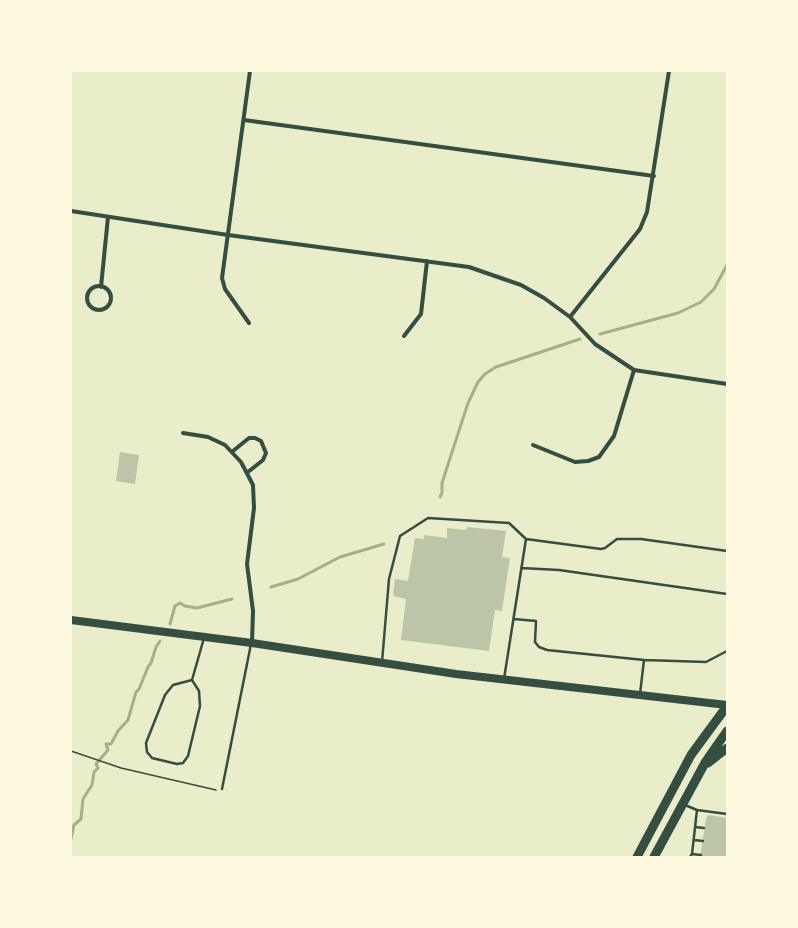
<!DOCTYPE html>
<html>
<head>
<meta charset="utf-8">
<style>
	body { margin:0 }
	#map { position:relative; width:798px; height:928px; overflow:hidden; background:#e9edc9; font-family:"Times New Roman",serif }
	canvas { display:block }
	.frame { position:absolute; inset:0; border:72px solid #fefae0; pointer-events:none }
</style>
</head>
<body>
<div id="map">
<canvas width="798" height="928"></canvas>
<div class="frame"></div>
</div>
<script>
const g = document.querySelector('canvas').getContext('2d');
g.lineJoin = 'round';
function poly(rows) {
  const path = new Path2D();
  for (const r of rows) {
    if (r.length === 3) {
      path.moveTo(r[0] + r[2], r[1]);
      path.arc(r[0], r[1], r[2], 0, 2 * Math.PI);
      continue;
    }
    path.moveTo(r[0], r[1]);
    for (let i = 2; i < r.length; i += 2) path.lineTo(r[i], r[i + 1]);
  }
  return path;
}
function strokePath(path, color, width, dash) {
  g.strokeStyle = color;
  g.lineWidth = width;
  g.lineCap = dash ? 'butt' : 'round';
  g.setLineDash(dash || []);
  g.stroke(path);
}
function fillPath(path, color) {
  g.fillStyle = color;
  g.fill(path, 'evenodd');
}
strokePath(poly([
	[600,334,678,313,701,302,714,289,727,265],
	[440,497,442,493,442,483,468,403,478,382,485,374,496,367,580,339],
	[271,587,298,579,340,557,384,544],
	[170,624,175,606,180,603,185,606,197,608,232,599],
	[71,839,74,825,81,819,83,799,92,785,94,772,98,768,96,764,108,750,106,744,111,744,118,731,128,720,136,692,139,689,148,667,151,663,156,647,160,641]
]), '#a3b18a', 3);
fillPath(poly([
	[120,452,139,455,135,484,116,481],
	[467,527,506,531,502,557,510,558,502,611,495,610,489,651,401,640,406,599,393,596,395,579,408,581,415,538,424,539,424,535,447,538,447,528,466,530],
	[708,815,727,818,727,857,700,857,706,819]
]), '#bcc5a7');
strokePath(poly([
	[71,751,121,768,216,790]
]), '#344e41', 1.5);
strokePath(poly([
	[526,539,601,549,605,548,617,539,641,539,727,551],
	[521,568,559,570,727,594],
	[514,619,536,621,535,642,539,647,547,650,644,660,706,662,727,651],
	[382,662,389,579,400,536,428,518,509,523,526,539,504,679],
	[192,680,173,685,165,695,146,743,147,752,152,758,177,764,183,763,188,756,200,706,199,691,192,680,204,638],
	[640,694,644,660],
	[222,789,251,644],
	[685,805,697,810,692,854,690,857],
	[697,810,727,814],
	[695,827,704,828],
	[694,840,703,841],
	[692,854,701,855]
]), '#344e41', 2.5);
strokePath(poly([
	[244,120,654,176],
	[71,211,228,235,469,267,521,285,544,298,570,317,595,344,634,370,727,384],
	[99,298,12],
	[101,287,108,217],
	[570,317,640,229,647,212,669,71],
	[249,323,225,289,222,278,250,71],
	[404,336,421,314,427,261],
	[183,433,208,437,225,445,241,462,253,485,254,508,247,564,253,611,252,643],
	[533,445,575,462,588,461,599,457,614,436,634,370],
	[233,451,249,438,255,438,261,441,266,453,263,460,248,472]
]), '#344e41', 4);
strokePath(poly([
	[71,620,252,643,456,674,727,705]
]), '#344e41', 8);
strokePath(poly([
	[708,763,727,748],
	[637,857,691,755,727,706],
	[654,857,706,761,727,731]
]), '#344e41', 9);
</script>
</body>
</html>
